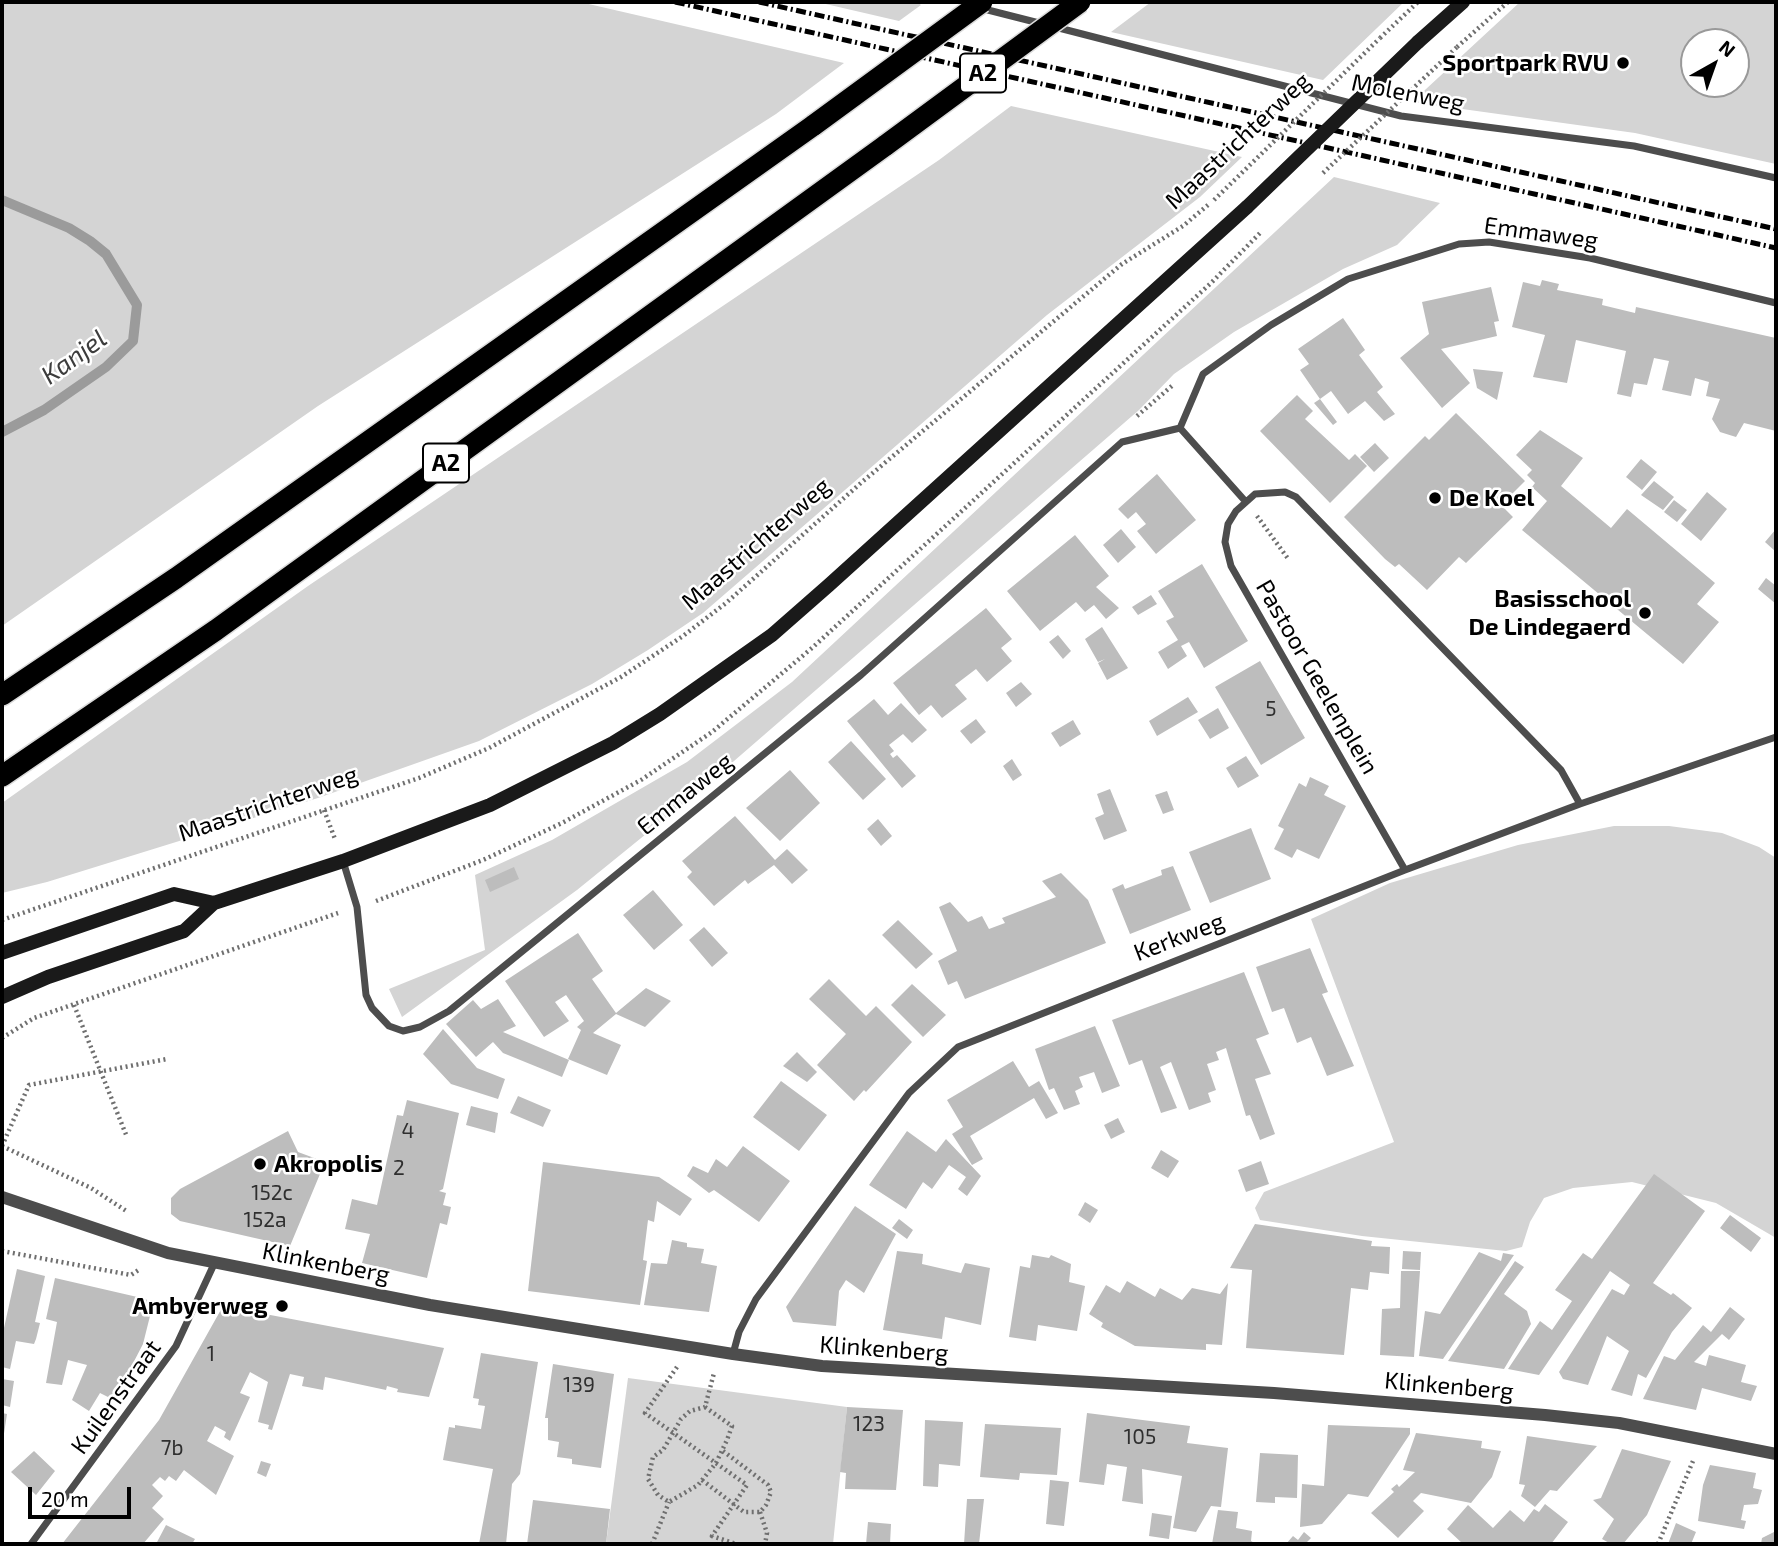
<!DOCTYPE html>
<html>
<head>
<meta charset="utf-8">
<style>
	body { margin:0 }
	#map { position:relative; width:1778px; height:1546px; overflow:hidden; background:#fff; font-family:"Exo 2",sans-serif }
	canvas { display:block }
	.frame { position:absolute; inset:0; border:4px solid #000; pointer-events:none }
	.north { position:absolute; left:1680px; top:28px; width:70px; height:70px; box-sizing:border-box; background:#fff; border:2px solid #999; border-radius:50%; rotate:40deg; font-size:19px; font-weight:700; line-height:28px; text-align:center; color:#000 }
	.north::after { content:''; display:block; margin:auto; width:24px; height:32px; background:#000; clip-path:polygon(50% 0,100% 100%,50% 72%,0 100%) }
	.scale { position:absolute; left:28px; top:1487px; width:103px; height:32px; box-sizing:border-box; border:4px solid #000; border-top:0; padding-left:9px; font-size:21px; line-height:24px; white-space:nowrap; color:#000; -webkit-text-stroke:5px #fff; paint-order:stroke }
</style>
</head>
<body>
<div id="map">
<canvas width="1778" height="1546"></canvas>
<div class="frame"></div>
<div class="north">N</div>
<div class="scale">20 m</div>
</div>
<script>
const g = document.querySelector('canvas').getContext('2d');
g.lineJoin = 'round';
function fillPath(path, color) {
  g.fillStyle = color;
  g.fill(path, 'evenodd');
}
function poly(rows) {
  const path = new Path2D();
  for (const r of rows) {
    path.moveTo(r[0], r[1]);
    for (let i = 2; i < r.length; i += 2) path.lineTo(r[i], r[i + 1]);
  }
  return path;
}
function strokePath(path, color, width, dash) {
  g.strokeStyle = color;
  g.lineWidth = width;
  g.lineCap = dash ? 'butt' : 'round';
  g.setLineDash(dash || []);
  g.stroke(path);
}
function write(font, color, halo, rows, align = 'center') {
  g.font = font + ' "Exo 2",sans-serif';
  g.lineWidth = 5;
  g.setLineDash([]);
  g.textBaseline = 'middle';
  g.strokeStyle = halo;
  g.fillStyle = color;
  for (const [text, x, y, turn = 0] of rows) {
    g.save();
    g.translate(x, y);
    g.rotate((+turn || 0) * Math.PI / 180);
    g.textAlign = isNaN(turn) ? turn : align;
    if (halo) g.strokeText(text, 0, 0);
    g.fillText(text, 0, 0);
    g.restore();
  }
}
fillPath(poly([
	[2,2,580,2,844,63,776,114,318,406,2,626],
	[817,2,917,2,921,5,899,21],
	[1151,2,1404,2,1323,80,1111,32],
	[1520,2,1776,2,1776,164,1635,133,1412,102],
	[1694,42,1736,42,1736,84,1694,84],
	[1011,106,1242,157,1200,197,1047,315,703,613,648,650,592,684,479,741,318,798,47,882,2,893,2,803,308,586,939,160],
	[1334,177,1440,203,1397,245,1343,269,1234,332,1174,374,1139,410,704,787,577,890,402,1017,389,989,485,950,475,875,552,840,687,762,792,682],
	[1614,826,1669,826,1722,833,1759,847,1776,858,1776,1238,1716,1203,1632,1182,1573,1188,1544,1198,1530,1222,1522,1247,1506,1251,1362,1236,1260,1220,1255,1208,1264,1192,1394,1142,1311,919,1390,883,1518,845],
	[628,1378,847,1407,833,1544,606,1544]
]), '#d4d4d4');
strokePath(poly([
	[2,200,69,228,90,241,106,254,137,305,133,341,106,367,44,410,2,432]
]), '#9b9b9b', 10);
fillPath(poly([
	[1542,280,1559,284,1557,290,1603,299,1602,305,1635,313,1636,307,1776,338,1776,431,1744,423,1736,437,1720,432,1712,419,1720,399,1706,396,1709,382,1695,378,1691,396,1662,390,1669,361,1654,358,1647,385,1634,383,1631,397,1617,394,1626,351,1576,340,1567,383,1533,377,1545,335,1512,327,1523,282,1540,286],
	[1491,287,1499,321,1494,322,1497,336,1441,349,1470,383,1442,408,1400,358,1429,334,1422,302],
	[1343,318,1365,350,1359,355,1383,387,1377,392,1395,414,1384,421,1365,401,1348,414,1331,391,1320,399,1300,370,1309,364,1298,349],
	[1473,369,1503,372,1497,400,1477,388],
	[1297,395,1313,411,1305,419,1349,460,1355,454,1367,466,1330,503,1260,431],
	[1320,399,1337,422,1333,425,1314,403],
	[1456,413,1525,481,1501,505,1513,517,1466,563,1459,557,1427,590,1399,564,1395,567,1385,559,1344,517,1425,436,1429,440],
	[1540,430,1583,458,1561,486,1611,528,1627,509,1715,583,1697,604,1719,622,1683,664,1522,530,1547,501,1532,487,1535,483,1527,475,1532,470,1516,455],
	[1375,443,1389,458,1374,472,1360,457],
	[1641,459,1657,472,1642,490,1626,477],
	[1157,474,1196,520,1156,554,1137,531,1146,524,1136,512,1128,519,1118,509],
	[1654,481,1674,497,1663,510,1641,495],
	[1707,492,1727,509,1701,541,1681,524],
	[1674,500,1687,510,1677,522,1664,512],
	[1121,529,1136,547,1118,563,1103,545],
	[1776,529,1776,552,1765,542],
	[1075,535,1109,576,1096,587,1119,608,1106,619,1094,605,1085,612,1076,602,1040,631,1007,591],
	[1202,564,1248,641,1204,668,1189,642,1181,646,1187,656,1168,669,1158,652,1178,640,1166,621,1174,617,1158,591],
	[1766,578,1776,586,1776,604,1758,589],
	[1151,595,1157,604,1138,615,1132,607],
	[986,608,1012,639,1001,648,1012,661,987,682,976,669,955,685,967,699,942,718,931,705,919,715,893,683],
	[1102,627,1128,668,1107,680,1098,663,1105,659,1098,662,1085,639],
	[1058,635,1071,651,1063,659,1049,642],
	[1260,661,1305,738,1261,765,1215,687],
	[1021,682,1032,694,1016,707,1006,693],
	[1188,697,1198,712,1157,736,1149,721],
	[874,699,888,715,901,703,927,730,912,743,903,734,889,745,894,751,890,754,893,758,897,755,916,776,902,788,847,721],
	[1218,708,1229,728,1210,739,1198,720],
	[976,719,986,732,971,744,960,731],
	[1073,720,1081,734,1060,747,1051,733],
	[851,741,886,779,863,800,828,762],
	[1246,756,1259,776,1238,788,1226,768],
	[1012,759,1022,775,1013,781,1003,766],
	[790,770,820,803,780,841,746,808],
	[1310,777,1329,786,1324,795,1346,806,1319,859,1297,849,1292,858,1274,849,1284,829,1278,826,1299,783,1306,787],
	[1110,789,1127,831,1104,840,1095,818,1104,814,1097,794],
	[1167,791,1174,810,1163,814,1155,795],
	[735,816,775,860,787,849,808,870,792,884,774,865,748,884,745,880,714,906,687,877,692,872,682,861],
	[878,819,892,836,881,846,867,829],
	[1251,828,1271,879,1210,903,1189,852],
	[1173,866,1191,910,1130,934,1112,889,1123,884,1125,889,1162,875,1161,870],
	[514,867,519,879,490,892,485,880],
	[1061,873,1088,900,1106,943,965,999,957,981,948,985,938,961,957,951,939,907,950,902,968,922,982,916,989,929,1005,923,1002,918,1056,897,1042,881],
	[653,890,683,925,654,950,623,915],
	[898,920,933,954,916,969,882,935],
	[704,927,728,953,712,967,689,940],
	[578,933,603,971,592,979,616,1013,646,988,671,1001,645,1027,616,1014,593,1033,621,1045,607,1075,568,1059,581,1030,577,1027,584,1021,566,995,555,1002,569,1021,544,1037,505,981],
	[1310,948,1328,992,1322,994,1354,1066,1327,1076,1311,1037,1297,1043,1284,1008,1272,1012,1256,967],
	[1244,972,1269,1034,1256,1039,1271,1074,1255,1079,1275,1134,1260,1140,1250,1115,1246,1116,1226,1048,1216,1052,1219,1060,1207,1064,1216,1090,1208,1093,1211,1102,1189,1110,1171,1062,1160,1067,1177,1108,1161,1113,1142,1060,1129,1065,1112,1020],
	[829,979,866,1016,876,1006,912,1042,866,1092,864,1090,854,1101,817,1065,846,1034,809,999],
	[912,984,946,1015,923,1037,891,1005],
	[498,999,516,1026,503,1032,569,1060,562,1077,503,1053,493,1042,476,1057,446,1024,473,1000,481,1009],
	[1095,1026,1120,1086,1102,1093,1094,1072,1079,1077,1083,1087,1075,1091,1080,1104,1064,1110,1054,1088,1049,1090,1035,1049],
	[443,1029,477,1068,505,1079,498,1099,451,1084,423,1054],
	[797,1052,817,1072,807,1082,783,1066],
	[1013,1061,1029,1087,1039,1081,1058,1113,1046,1119,1034,1098,970,1136,983,1159,972,1165,952,1134,963,1127,947,1100],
	[781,1081,827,1115,799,1151,753,1117],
	[518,1096,551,1110,543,1127,510,1113],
	[407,1100,459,1113,443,1189,439,1191,446,1193,443,1205,451,1207,447,1225,440,1223,427,1278,362,1263,370,1234,345,1229,352,1199,377,1205,397,1115,403,1116],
	[471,1106,498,1113,495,1133,466,1125],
	[1118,1118,1125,1132,1111,1139,1104,1125],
	[288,1131,298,1152,325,1162,290,1246,180,1221,171,1214,171,1198,180,1189],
	[907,1131,936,1152,946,1139,981,1176,967,1196,958,1189,966,1177,949,1165,932,1189,923,1182,906,1209,869,1185],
	[743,1146,790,1181,759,1222,714,1190,709,1193,687,1176,693,1166,708,1173,716,1159,727,1167],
	[1161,1150,1179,1161,1168,1178,1151,1168],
	[1261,1161,1269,1184,1246,1192,1238,1170],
	[543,1162,659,1177,692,1199,680,1216,657,1201,654,1222,648,1220,643,1260,647,1261,640,1305,528,1291],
	[1654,1174,1705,1211,1653,1283,1671,1295,1673,1293,1692,1308,1672,1332,1646,1378,1638,1374,1632,1396,1611,1390,1629,1351,1607,1336,1588,1385,1563,1379,1559,1372,1612,1289,1624,1295,1630,1285,1610,1271,1539,1375,1508,1369,1540,1321,1552,1330,1572,1301,1555,1290,1583,1253,1592,1259],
	[1085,1202,1098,1210,1090,1223,1078,1215],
	[855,1206,896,1234,864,1293,846,1280,839,1291,836,1326,793,1322,786,1307],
	[1730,1215,1761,1238,1751,1252,1720,1228],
	[899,1219,913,1230,907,1239,892,1228],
	[1255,1224,1372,1241,1371,1246,1390,1247,1389,1274,1370,1272,1368,1290,1351,1288,1344,1355,1246,1348,1252,1270,1230,1268],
	[672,1240,687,1243,687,1247,704,1249,701,1263,717,1266,709,1312,644,1305,651,1263,667,1264],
	[897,1251,923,1254,922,1264,961,1273,965,1263,990,1268,981,1325,945,1317,942,1339,883,1330],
	[1403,1251,1421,1252,1420,1270,1402,1269],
	[1479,1252,1501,1261,1503,1253,1514,1255,1443,1359,1419,1356,1425,1311,1440,1314],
	[1032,1255,1049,1258,1051,1255,1071,1264,1069,1282,1085,1286,1077,1331,1038,1325,1036,1341,1009,1337,1020,1266,1030,1268],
	[1515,1261,1524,1267,1504,1294,1527,1311,1531,1324,1504,1369,1448,1361],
	[17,1269,45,1276,35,1322,40,1323,36,1339,34,1344,16,1341,10,1369,2,1367,2,1337],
	[1401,1271,1420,1271,1414,1357,1380,1355,1382,1309,1400,1308],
	[55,1278,146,1299,152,1308,143,1344,114,1400,100,1393,89,1411,72,1400,87,1365,68,1360,62,1385,46,1383,57,1322,46,1319],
	[1127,1281,1155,1297,1160,1288,1182,1300,1192,1288,1220,1294,1228,1283,1222,1345,1206,1344,1206,1350,1135,1346,1101,1327,1103,1323,1089,1314,1106,1285,1120,1293],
	[223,1306,444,1348,429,1397,397,1392,398,1389,387,1386,386,1390,325,1377,323,1390,302,1386,304,1377,290,1374,272,1430,268,1429,269,1425,258,1422,268,1382,250,1372,240,1393,250,1397,230,1441,224,1437,226,1432,215,1426,207,1441,234,1456,216,1495,184,1470,176,1481,169,1476,165,1481,160,1477,152,1485,163,1496,152,1508,164,1519,143,1544,62,1544,159,1420],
	[1730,1307,1745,1319,1729,1340,1722,1334,1694,1362,1706,1366,1709,1355,1746,1365,1741,1382,1757,1386,1751,1401,1702,1388,1696,1410,1643,1399,1664,1356,1675,1360,1703,1325,1711,1332],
	[481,1353,538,1362,520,1474,512,1484,506,1544,479,1544,493,1469,443,1460,449,1427,455,1428,455,1425,481,1429,485,1406,478,1405,479,1399,473,1398],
	[553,1364,614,1374,601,1468,572,1464,572,1459,557,1457,559,1442,548,1440,548,1418,545,1418],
	[2,1379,14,1381,10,1407,2,1405],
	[847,1407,903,1410,896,1490,845,1489,846,1473,840,1472],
	[2,1413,7,1414,3,1440,2,1440],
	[1087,1413,1190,1426,1187,1443,1228,1448,1221,1507,1211,1506,1196,1532,1173,1528,1182,1476,1142,1469,1143,1504,1122,1501,1127,1467,1107,1464,1104,1485,1079,1482],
	[925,1420,963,1422,960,1466,939,1464,938,1487,923,1486],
	[985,1424,1061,1428,1057,1475,1020,1473,1019,1480,980,1477],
	[1328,1425,1410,1428,1410,1434,1368,1497,1348,1494,1322,1524,1300,1527,1302,1484,1324,1486],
	[1416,1433,1482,1441,1481,1448,1501,1451,1492,1477,1471,1503,1421,1493,1413,1501,1424,1511,1398,1538,1371,1513,1394,1492,1391,1489,1397,1484,1399,1487,1415,1472,1403,1470],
	[1527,1436,1597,1446,1557,1491,1550,1490,1535,1507,1521,1496,1525,1485,1519,1484],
	[1622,1449,1671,1461,1647,1515,1623,1544,1611,1544,1602,1539,1614,1519,1593,1500,1601,1498],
	[34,1451,55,1471,36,1495,11,1472],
	[1260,1453,1298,1455,1297,1498,1275,1497,1275,1503,1256,1502],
	[261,1461,271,1464,266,1477,257,1473],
	[1710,1465,1756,1473,1753,1488,1762,1490,1758,1504,1744,1505,1741,1520,1746,1521,1744,1529,1698,1521,1703,1485],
	[1050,1480,1069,1482,1064,1526,1046,1524],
	[967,1499,984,1499,979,1544,964,1544],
	[533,1500,610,1509,606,1544,527,1544],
	[1545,1504,1568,1522,1551,1544,1463,1544,1447,1529,1468,1505,1493,1528,1510,1510,1524,1522,1534,1509,1539,1512],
	[1218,1510,1238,1512,1236,1528,1252,1531,1251,1541,1256,1544,1212,1544],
	[1152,1513,1172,1516,1169,1539,1149,1536],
	[868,1522,891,1524,890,1544,866,1544],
	[1676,1523,1696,1532,1691,1544,1668,1544],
	[166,1525,195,1539,192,1544,156,1544],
	[1776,1531,1776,1544,1761,1544,1762,1538],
	[1304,1532,1311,1538,1305,1544,1286,1544,1293,1536,1298,1540]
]), '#bdbdbd');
const motorway = poly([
	[2,695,176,578,814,125],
	[2,776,216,630,886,145]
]);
strokePath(motorway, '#dbdbdb', 24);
strokePath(poly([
	[1380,38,1418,2],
	[1457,47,1508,2],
	[1137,416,1173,385],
	[1257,516,1289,560],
	[324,810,335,839],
	[376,901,483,860,562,823,641,780,712,732,812,648,1211,283,1262,231],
	[2,920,419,778,489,748,621,677,683,636,726,603,862,482,1122,264,1183,226,1208,205],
	[74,1005,127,1137],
	[2,1038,34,1018,338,913],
	[2,1146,91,1188,128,1212],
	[2,1146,29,1085,167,1059],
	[2,1251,131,1275,140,1269],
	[677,1367,645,1413,747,1485,712,1536,736,1544],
	[705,1407,732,1426,727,1440,716,1463,698,1485,669,1502,658,1495,648,1479,653,1457,663,1450,681,1419,690,1411,705,1407,714,1373],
	[702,1480,744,1512,760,1512,766,1505,771,1492,768,1485,723,1451],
	[760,1512,767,1533,765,1544],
	[652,1544,669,1502],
	[1658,1544,1693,1461]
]), '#6f6f6f', 4.5, [2, 3.5]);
strokePath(poly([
	[980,8,1043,24],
	[1055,27,1401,116,1634,146,1776,178],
	[1180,428,1203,374,1271,325,1348,279,1459,244,1489,242,1590,258,1776,303],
	[1180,428,1246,502],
	[343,861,357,907,366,995,372,1008,389,1026,403,1031,420,1027,449,1011,861,675,1122,442,1180,428],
	[1405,870,1231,566,1225,542,1228,524,1236,511,1255,494,1285,492,1296,497,1561,770,1580,804],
	[733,1354,739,1332,756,1299,909,1093,958,1047,1405,870,1580,804,1776,737],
	[31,1544,176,1346,215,1262]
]), '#4d4d4d', 7);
strokePath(poly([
	[2,1197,168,1253,430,1305,733,1354,822,1366,1274,1393,1545,1415,1619,1423,1776,1454]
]), '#4d4d4d', 12);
strokePath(poly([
	[1418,42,1463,2],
	[2,953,174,894,214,903],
	[2,997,48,977,184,931,214,903,343,861,490,805,613,743,660,714,772,635,829,585,1247,207]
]), '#1a1a1a', 14);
strokePath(motorway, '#000', 21);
strokePath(poly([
	[675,2,1776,248],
	[759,2,1776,229]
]), '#000', 5, [10, 3.5, 2, 3.5]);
const motorwayBridge = poly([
	[814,125,982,2],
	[886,145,1080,2]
]);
strokePath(motorwayBridge, '#dbdbdb', 24, []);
strokePath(poly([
	[1323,173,1457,47],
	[1214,200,1380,38]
]), '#6f6f6f', 4.5, [2, 3.5]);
strokePath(poly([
	[1247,207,1418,42]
]), '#1a1a1a', 14);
strokePath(motorwayBridge, '#000', 21);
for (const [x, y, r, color] of [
	[1623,63,7,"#000"],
	[1435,498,7,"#000"],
	[1645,613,7,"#000"],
	[260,1164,7,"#000"],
	[282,1306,7,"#000"]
]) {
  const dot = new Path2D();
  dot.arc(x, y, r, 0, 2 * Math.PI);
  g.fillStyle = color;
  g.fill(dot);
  strokePath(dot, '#fff', 2.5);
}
write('21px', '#2f2f2f', null, [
	["5",1271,709],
	["4",408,1131],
	["2",399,1168],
	["152c",272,1193],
	["152a",265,1220],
	["1",211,1354],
	["139",579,1385],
	["123",869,1424],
	["105",1140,1437],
	["7b",172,1448]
]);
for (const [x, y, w] of [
	[983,73,46],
	[446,463,46]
]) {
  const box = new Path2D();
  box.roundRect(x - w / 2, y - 19.5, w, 39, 5);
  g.fillStyle = '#fff';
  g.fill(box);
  strokePath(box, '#000', 2);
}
write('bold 23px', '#000', null, [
	["A2",983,73],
	["A2",446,463]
]);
write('bold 24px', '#000', '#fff', [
	["Sportpark RVU",1609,63],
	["De Koel",1449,498,"left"],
	["Basisschool",1631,599],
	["De Lindegaerd",1631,627],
	["Akropolis",274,1164,"left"],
	["Ambyerweg",268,1306]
], 'right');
write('24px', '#000', '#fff', [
	["Molenweg",1408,93,11],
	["Maastrichterweg",1238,141,-43],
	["Emmaweg",1541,233,8],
	["Maastrichterweg",756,544,-41],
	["Pastoor Geelenplein",1317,677,60],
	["Emmaweg",685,794,-39],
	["Maastrichterweg",268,804,-19],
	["Kerkweg",1179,937,-21],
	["Klinkenberg",326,1263,11],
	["Klinkenberg",884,1349,4],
	["Klinkenberg",1449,1386,5],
	["Kuilenstraat",116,1397,-54]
]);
write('italic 26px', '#3c3c3c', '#fff', [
	["Kanjel",74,357,-36]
]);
</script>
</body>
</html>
